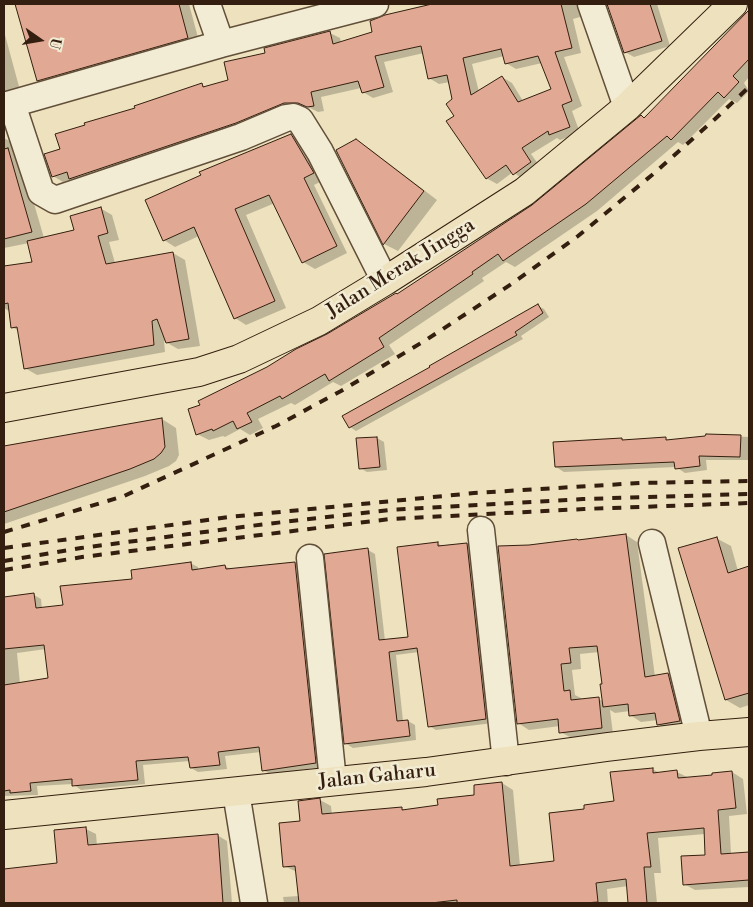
<!DOCTYPE html>
<html>
<head>
<meta charset="utf-8">
<style>
	body { margin:0 }
	#map { position:relative; width:753px; height:907px; overflow:hidden; background:#ede2bd; font-family:"Libre Bodoni",serif }
	canvas { display:block }
	.frame { position:absolute; inset:0; border:5px solid #341e0f; pointer-events:none }
	.north { position:absolute; left:15px; top:15px; width:50px; height:50px; -webkit-text-stroke:4px #f3ecd4; paint-order:stroke; rotate:103deg; font-size:14px; font-weight:700; line-height:20px; text-align:center; color:#341e0f }
	.north::after { content:''; display:block; margin:auto; width:18px; height:22px; background:#341e0f; clip-path:polygon(50% 0,100% 100%,50% 72%,0 100%) }
</style>
</head>
<body>
<div id="map">
<canvas width="753" height="907"></canvas>
<div class="frame"></div>
<div class="north">U</div>
</div>
<script>
const g = document.querySelector('canvas').getContext('2d');
g.lineJoin = 'round';
function fillPath(path, color) {
  g.fillStyle = color;
  g.fill(path, 'evenodd');
}
function poly(rows) {
  const path = new Path2D();
  for (const r of rows) {
    path.moveTo(r[0], r[1]);
    for (let i = 2; i < r.length; i += 2) path.lineTo(r[i], r[i + 1]);
  }
  return path;
}
function strokePath(path, color, width, dash) {
  g.strokeStyle = color;
  g.lineWidth = width;
  g.lineCap = dash ? 'butt' : 'round';
  g.setLineDash(dash || []);
  g.stroke(path);
}
function write(font, color, halo, rows, align = 'center') {
  g.font = font + ' "Libre Bodoni",serif';
  g.lineWidth = 5;
  g.setLineDash([]);
  g.textBaseline = 'middle';
  g.strokeStyle = halo;
  g.fillStyle = color;
  for (const [text, x, y, turn = 0] of rows) {
    g.save();
    g.translate(x, y);
    g.rotate((+turn || 0) * Math.PI / 180);
    g.textAlign = isNaN(turn) ? turn : align;
    if (halo) g.strokeText(text, 0, 0);
    g.fillText(text, 0, 0);
    g.restore();
  }
}
fillPath(poly([
	[16,4,189,4,200,45,50,87,38,80],
	[438,4,586,4,587,15,573,19,581,53,564,57,582,106,572,111,580,133,560,140,557,138,531,154,541,168,524,180,513,172,497,184,486,178,456,116,450,82,439,84,429,78,424,53,384,62,393,92,373,98,363,92,361,88,321,97,324,111,318,112,310,108,303,107,81,184,72,179,63,182,53,176,61,150,137,109,202,85,207,88,230,81,267,54,330,33,340,38,341,43,374,33,385,17],
	[504,56,506,63,516,69,542,63,552,90,523,101,512,83,502,77,479,92,472,64],
	[608,4,657,4,670,46,634,57,625,52],
	[749,12,749,77,744,83,749,91,737,103,729,99,683,145,678,142,597,211,515,267,506,262,482,278,484,281,389,345,395,354,341,386,333,382,295,405,291,403,258,419,263,428,250,435,240,429,225,437,223,436,209,440,197,434,202,406,398,295,535,205,641,116,645,119],
	[4,31,21,94,4,99],
	[291,135,302,142,324,180,314,185,347,253,315,269,303,262,275,203,246,215,286,308,246,325,235,318,199,236,175,247,164,240],
	[4,138,17,145,44,238,76,231,100,208,112,215,119,240,109,242,115,263,173,253,185,260,200,346,178,349,164,341,165,352,37,375,25,368,19,331,12,327,9,311,4,308,4,267,33,263,29,243,4,248],
	[356,140,370,149,437,200,398,251,384,244,338,151],
	[538,306,544,309,549,317,521,336,523,339,356,431,350,427,344,416,432,368],
	[162,419,176,428,179,455,176,461,169,466,145,476,4,524,4,447],
	[707,435,749,437,749,460,706,460,707,470,685,473,676,467,564,472,556,467,555,443,622,439,625,441,665,439,670,441,707,437],
	[377,438,384,442,387,470,367,472,360,468],
	[626,535,637,542,655,677,668,674,679,681,690,727,669,731,658,724,658,720,641,722,630,715,630,711,615,713,610,710,613,734,572,738,560,732,560,726,529,730,518,723,579,541],
	[599,652,603,685,603,701,598,699,581,701,581,698,575,695,572,670,581,669,580,654],
	[716,538,731,546,738,571,749,568,749,705,740,708,726,700],
	[437,543,444,547,467,544,474,548,493,723,436,730,429,726,419,652,396,655,403,721,408,721,415,725,416,740,353,748,345,743,368,550,375,554,385,641,409,638],
	[190,563,198,567,198,570,225,566,232,570,295,563,303,568,323,767,270,774,263,770,261,752,225,756,227,769,198,772,191,768,190,761,143,765,145,784,81,790,73,784,37,786,38,795,4,796,4,597,34,595,41,599,42,609,64,606,133,580],
	[46,649,50,680,20,684,17,653],
	[652,769,660,773,677,772,689,778,714,776,714,774,732,772,743,779,747,814,729,816,731,854,749,853,749,887,695,890,684,884,707,856,705,834,658,838,661,873,654,873,657,903,629,903,628,886,607,889,608,903,284,903,283,897,299,896,297,872,284,866,302,823,320,800,331,806,332,815,402,809,406,811,439,806,476,796,502,783,513,790,520,866,555,862,586,811,615,802],
	[86,829,96,834,97,846,217,835,227,841,232,903,4,903,4,871,58,864,56,832]
]), '#0003');
const building = poly([
	[15,4,179,4,188,38,37,81,15,4],
	[432,4,561,4,572,48,555,52,572,101,562,105,570,127,549,135,548,131,522,148,531,162,513,175,506,165,486,179,446,121,454,116,446,104,452,99,447,75,428,79,421,46,375,56,384,87,362,93,358,81,311,92,314,106,307,107,298,103,284,103,236,123,69,179,67,172,52,177,44,154,60,149,55,134,85,125,84,123,135,108,134,106,202,83,203,87,228,80,224,62,265,53,264,48,330,31,333,44,372,32,370,21,385,15,432,4],
	[501,49,505,64,538,56,551,89,518,102,502,76,471,95,463,58,501,49],
	[607,4,650,4,662,41,624,53,607,4],
	[749,10,749,59,733,76,739,82,724,98,718,92,671,140,667,136,586,204,503,261,498,254,472,272,473,274,379,338,384,347,329,381,325,374,282,399,280,396,247,413,252,422,237,429,233,421,213,431,212,429,196,435,188,409,200,405,198,401,267,367,296,349,327,334,396,293,397,294,532,205,641,115,644,118,749,10],
	[291,134,314,173,304,178,337,246,302,263,269,195,235,209,275,301,234,319,194,227,163,241,145,200,201,175,199,172,291,134],
	[356,139,424,191,383,245,336,150,356,139],
	[8,148,32,232,4,239,4,149,8,148],
	[101,207,108,233,98,236,106,264,173,252,189,339,166,343,157,319,152,321,154,345,24,369,17,327,11,328,8,303,4,304,4,266,32,262,27,241,74,230,70,216,101,207],
	[538,304,543,313,515,332,517,335,349,428,342,416,430,367,429,366,538,304],
	[162,418,165,447,161,453,154,459,130,469,4,512,4,446,162,418],
	[706,434,741,435,740,457,699,456,700,466,675,469,674,462,555,467,553,442,622,438,622,440,666,437,666,440,705,436,706,434],
	[377,437,380,467,359,469,356,438,377,437],
	[626,534,645,677,668,673,680,721,657,725,655,713,629,716,628,704,603,707,600,684,602,684,597,646,569,648,571,663,561,664,564,691,570,690,571,700,599,697,602,728,559,733,558,719,517,724,498,546,529,545,577,539,578,540,626,534],
	[717,537,728,573,749,566,749,693,725,700,678,548,717,537],
	[438,542,438,546,467,543,486,719,428,727,417,648,389,652,397,721,408,720,410,736,344,744,324,554,368,548,379,640,408,637,397,547,438,542],
	[191,562,192,570,225,565,226,569,295,562,316,763,262,771,259,747,218,752,220,765,190,768,188,757,136,761,138,780,72,786,72,779,30,783,31,791,10,793,10,790,4,791,4,685,48,678,44,645,4,649,4,597,34,593,36,608,63,605,60,586,132,579,131,570,191,562],
	[653,768,653,773,677,770,678,778,712,775,712,773,732,771,736,808,718,810,721,854,749,852,749,880,683,885,681,856,705,855,704,828,647,833,651,867,644,867,647,903,628,903,626,879,596,883,598,902,584,903,457,903,457,900,431,903,299,903,295,866,283,867,279,823,300,821,298,801,320,798,322,814,402,807,402,810,438,805,437,799,474,795,474,785,502,782,510,866,554,861,549,813,584,809,584,805,614,801,610,772,653,768],
	[86,827,88,845,218,834,223,903,4,903,4,869,57,863,54,830,86,827]
]);
fillPath(building, '#e1a893');
strokePath(building, '#341e0f', 1);
const minor = poly([
	[207,4,221,44],
	[591,4,627,107],
	[12,104,41,192,55,200,241,137,286,118,293,117,300,120,320,152,385,281],
	[4,106,221,44,375,4],
	[481,530,506,762],
	[652,543,699,736],
	[310,558,333,781],
	[236,792,254,903]
]);
const major = poly([
	[4,408,199,372,239,359,319,321,385,281,524,192,627,107,733,4],
	[4,815,426,772,607,747,699,736,749,732]
]);
strokePath(minor, '#624f3a', 29);
strokePath(major, '#341e0f', 30);
strokePath(minor, '#f3ecd4', 26);
strokePath(major, '#ede2bd', 28);
strokePath(poly([
	[4,532,124,496,276,426,341,391,426,340,513,283,578,236,652,175,715,119,749,87],
	[4,548,229,517,474,493,640,483,749,481],
	[4,561,81,548,266,524,389,510,583,499,749,494],
	[4,570,82,557,390,519,584,509,749,503]
]), '#341e0f', 4, [9, 9]);
write('20px', '#341e0f', '#f3ecd4', [
	["Jalan Merak Jingga",401,269,-32],
	["Jalan Gaharu",377,777,-6]
]);
</script>
</body>
</html>
